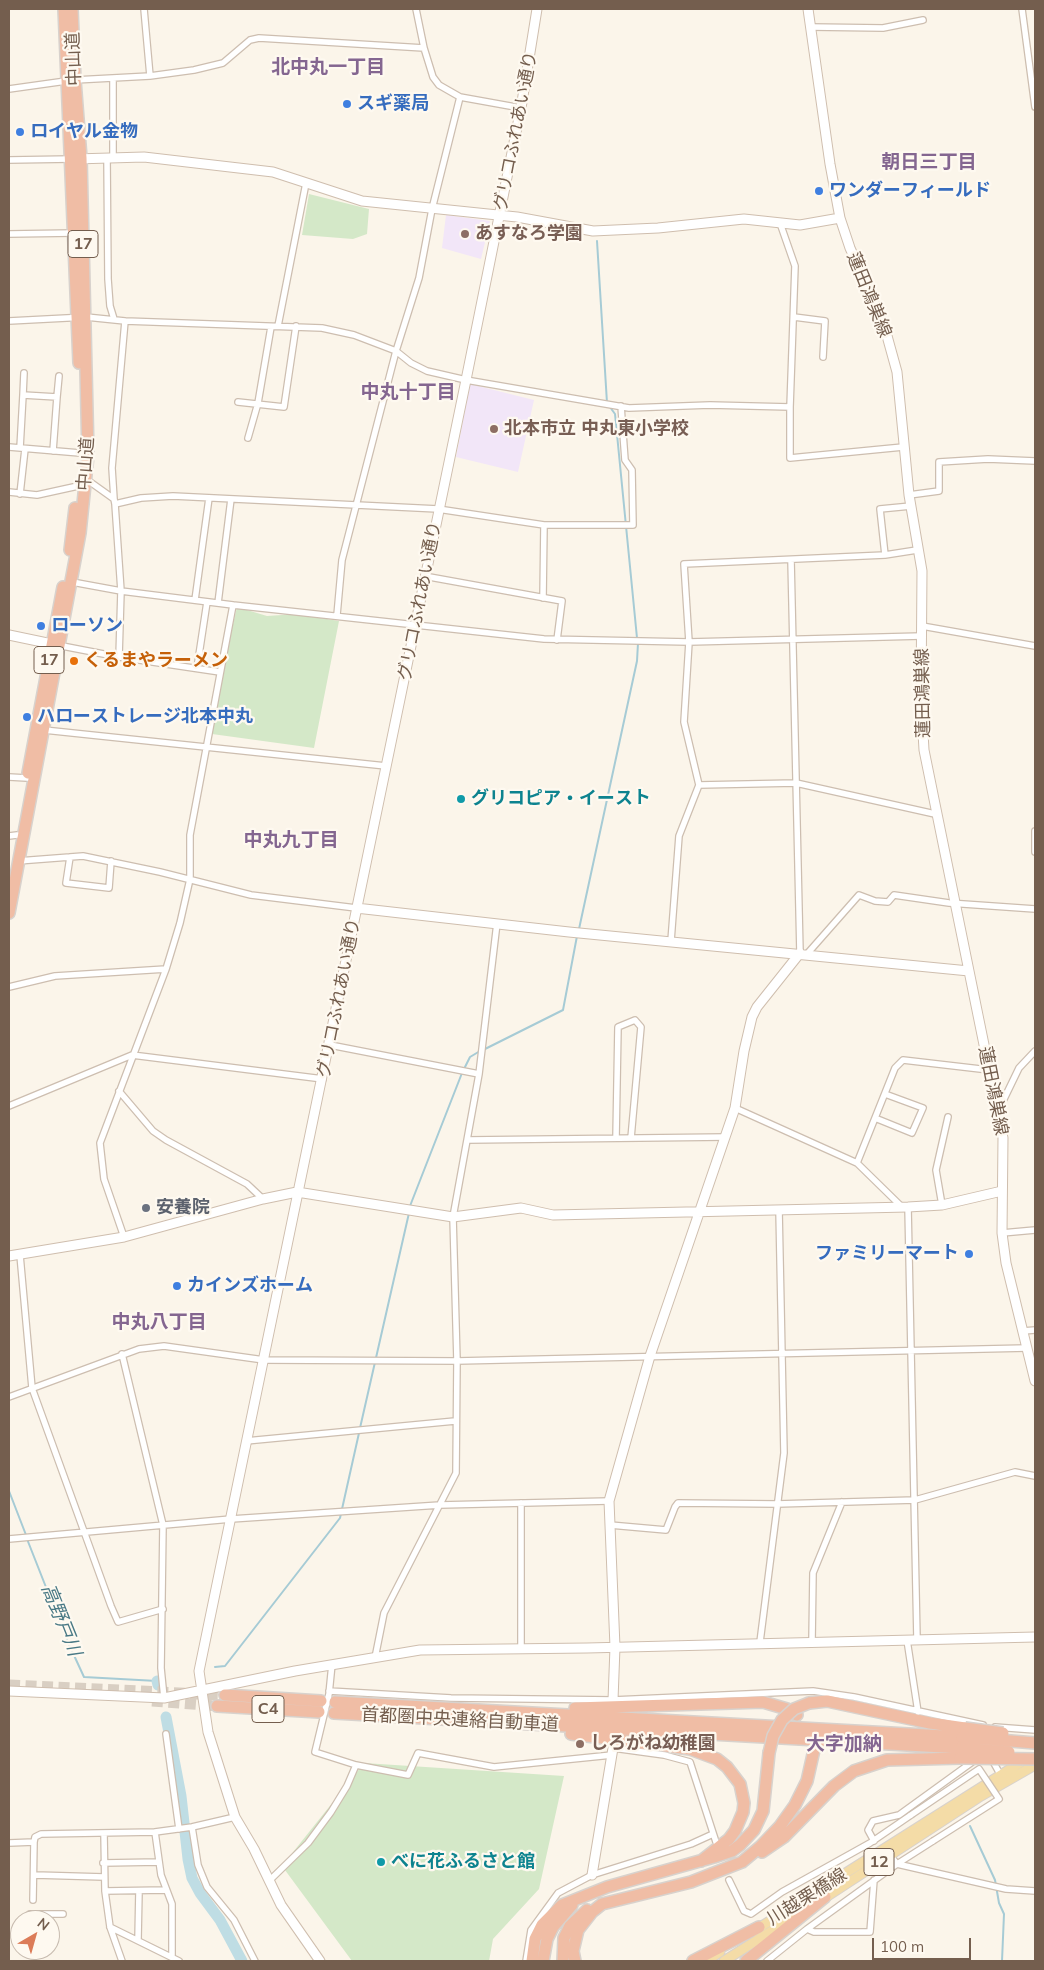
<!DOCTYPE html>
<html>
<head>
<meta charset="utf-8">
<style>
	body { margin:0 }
	#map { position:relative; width:1044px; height:1970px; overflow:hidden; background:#fbf5ea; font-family:Mulish,sans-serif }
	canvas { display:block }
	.frame { position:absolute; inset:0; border:10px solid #745e4e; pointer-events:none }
	.north { position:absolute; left:10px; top:1910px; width:50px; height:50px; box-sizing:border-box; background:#fef9f0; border:1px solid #c7bbaf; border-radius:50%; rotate:38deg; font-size:14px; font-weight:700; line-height:20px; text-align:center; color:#745e4e }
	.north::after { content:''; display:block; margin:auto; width:18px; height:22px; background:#dc7c58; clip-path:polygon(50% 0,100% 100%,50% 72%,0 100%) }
	.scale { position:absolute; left:872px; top:1938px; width:99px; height:22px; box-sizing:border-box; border:2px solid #745e4e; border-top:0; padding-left:6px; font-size:15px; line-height:18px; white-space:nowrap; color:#745e4e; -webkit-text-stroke:4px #fef9f0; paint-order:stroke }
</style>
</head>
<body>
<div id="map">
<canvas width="1044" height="1970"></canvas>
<div class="frame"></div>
<div class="north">N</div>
<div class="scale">100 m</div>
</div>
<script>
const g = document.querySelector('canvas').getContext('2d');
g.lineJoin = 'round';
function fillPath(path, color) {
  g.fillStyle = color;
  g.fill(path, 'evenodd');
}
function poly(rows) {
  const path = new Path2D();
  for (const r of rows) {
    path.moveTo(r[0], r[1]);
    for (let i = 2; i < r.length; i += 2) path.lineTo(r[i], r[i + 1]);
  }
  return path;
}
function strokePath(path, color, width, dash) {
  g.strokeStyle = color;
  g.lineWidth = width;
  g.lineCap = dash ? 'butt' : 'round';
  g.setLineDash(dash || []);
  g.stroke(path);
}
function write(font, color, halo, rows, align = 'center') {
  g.font = font + ' Mulish,"Noto Sans JP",sans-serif';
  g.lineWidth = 4.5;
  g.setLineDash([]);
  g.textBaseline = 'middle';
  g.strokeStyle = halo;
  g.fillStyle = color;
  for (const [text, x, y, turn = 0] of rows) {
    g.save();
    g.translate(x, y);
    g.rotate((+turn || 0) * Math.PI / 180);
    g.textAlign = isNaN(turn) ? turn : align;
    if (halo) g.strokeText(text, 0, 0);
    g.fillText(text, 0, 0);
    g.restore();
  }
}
fillPath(poly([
	[446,215,490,221,481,259,442,248],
	[470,384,534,400,518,472,456,457]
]), '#f2e6f8');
fillPath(poly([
	[309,194,369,209,367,234,353,239,302,235],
	[237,607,267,616,297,614,339,621,314,748,212,734,221,676],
	[364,1763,564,1776,539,1889,493,1939,489,1961,352,1961,282,1866]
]), '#d4e8c8');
strokePath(poly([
	[597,241,607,403],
	[610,407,615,414,637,638],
	[579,929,637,661,638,643],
	[485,1049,563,1010,577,936],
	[464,1069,470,1057,480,1051],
	[410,1206,462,1073],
	[360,1428,409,1213],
	[9,1491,26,1535],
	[27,1539,66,1638,84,1677,157,1681],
	[215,1667,225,1666,340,1518,359,1433],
	[970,1826,995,1880,999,1903,1004,1914,1002,1961]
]), '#a6cbd5', 2);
strokePath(poly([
	[157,1681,158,1685],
	[166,1717,181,1796,188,1859,192,1878,200,1893,220,1920,242,1961]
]), '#bfdde4', 11);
strokePath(poly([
	[9,1685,225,1695],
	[152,1701,217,1706]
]), '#d9cfc3', 11, [11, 5.5]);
const street = poly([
	[144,9,150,76],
	[416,9,424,48,433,77,439,85,460,97,521,108],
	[1022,9,1035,107],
	[811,27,883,28,923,20],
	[75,80,150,76,194,70,223,63,250,40,259,38,424,48],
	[9,89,66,81],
	[107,157,108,279,110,306,114,319],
	[113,157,113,78],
	[9,160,72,159],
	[780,223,795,266,790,407],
	[9,234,74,233],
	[794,317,825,321,823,357],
	[9,321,86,317,125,321,112,468,114,499],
	[125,321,322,328,354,335,396,351,411,363,427,371,466,380,629,408,710,405,790,407,790,458,903,447],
	[278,326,306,183],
	[23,395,24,373],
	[57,397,59,376],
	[238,402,284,407,296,326],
	[248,438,258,403,271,327],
	[9,447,80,453],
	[20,448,23,395,57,397,53,451],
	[86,479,114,499,115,504,141,498,173,496,438,509,544,525,633,525,632,470,625,460,621,406],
	[9,492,37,495,78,486],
	[20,494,25,449],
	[909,495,939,491,939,462,988,459,1035,461],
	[115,504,121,591,119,657],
	[885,555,880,509,911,506],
	[791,560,800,953],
	[424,576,562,601,557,640],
	[72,582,121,591,233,605,544,639,689,642,922,636],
	[543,598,544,525],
	[195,600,209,498],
	[218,603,231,499],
	[337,615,342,560,396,351,419,278,432,209,460,97],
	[922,626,1035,646],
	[57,645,119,657,220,672],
	[197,668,207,602],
	[44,730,386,766],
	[9,777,27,778],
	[699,785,796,783,935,814],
	[1035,831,1035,852],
	[9,836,17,835],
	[70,857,66,883,109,888,111,861],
	[18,861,83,856,160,872,251,895,356,908],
	[671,941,679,836,699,785,684,722,689,642,684,564,885,555,917,550],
	[807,954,859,895,875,901,888,902,894,895,949,903,1035,909],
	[9,987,55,976,166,969],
	[330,1045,479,1074],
	[119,1091,153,1131,166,1140,247,1184,263,1199],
	[995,1105,1004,1099,1019,1068,1035,1051],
	[9,1106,132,1055,323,1079],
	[735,1108,857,1163,902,1207],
	[875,1118,912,1133,923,1108,885,1094],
	[616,1138,618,1027,635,1020,641,1027,631,1138],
	[468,1140,726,1137],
	[857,1163,895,1068,903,1060,989,1070],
	[942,1205,936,1170,948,1117],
	[908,1207,917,1639],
	[1002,1233,1035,1230],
	[124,1237,104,1179,100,1143,166,969,180,923,190,879,190,835,233,605],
	[20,1255,32,1388,111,1606,118,1622,163,1609],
	[1023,1331,1035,1330],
	[122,1354,163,1525,161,1668,164,1698],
	[9,1397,139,1349,164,1346,264,1360,457,1361,1027,1348],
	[246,1441,455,1421],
	[521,1503,521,1648],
	[610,1525,666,1530,675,1507,678,1503,777,1504,915,1500,1015,1472,1035,1476],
	[9,1539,231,1519,440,1505,609,1501],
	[907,1640,918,1712],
	[812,1641,813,1573,842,1502],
	[760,1642,784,1453,779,1210],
	[375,1658,384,1613,456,1473,457,1361,453,1217,479,1074,497,923],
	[332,1664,329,1694,315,1752,356,1765],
	[329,1691,451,1698,613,1700,813,1691,854,1697,983,1725],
	[995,1727,1035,1730],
	[166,1734,179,1829],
	[613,1748,664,1755,690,1762,716,1842],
	[991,1758,1000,1774],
	[192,1827,198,1865,207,1887,234,1920,255,1961],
	[155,1832,161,1875,172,1904,172,1957],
	[104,1833,105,1891,110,1927,122,1961],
	[874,1841,868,1830,873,1821,899,1815,975,1760],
	[9,1843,34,1842,35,1837,41,1834,155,1832,192,1827,235,1817],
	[890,1855,897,1864,1006,1889,1035,1891],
	[103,1863,159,1862],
	[35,1875,104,1877],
	[729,1880,744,1911,751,1914,782,1892,870,1843,911,1815],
	[269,1881,308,1843,331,1812,347,1786,356,1765,408,1775,418,1753,494,1767,612,1755],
	[105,1891,166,1890],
	[33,1900,34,1842],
	[30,1914,63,1914],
	[110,1927,179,1961],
	[807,1929,897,1864,933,1841],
	[138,1939,139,1891],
	[526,1961,531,1930,558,1893,592,1875,691,1844,713,1834],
	[767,1961,807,1929,814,1932,870,1932,874,1880]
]);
const secondary = poly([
	[808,9,830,164,840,218,850,248,884,325,897,372,909,495,922,571,921,698,924,750,1003,1138,1002,1233,1006,1263,1035,1381],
	[75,159,144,157,273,172,362,201,517,217,593,231,658,228,744,219,800,225,840,218],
	[9,635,52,644],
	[356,908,569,932,969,971],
	[9,1256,124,1237,263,1199,297,1192,453,1217,521,1208,553,1215,908,1207,942,1205,1002,1191],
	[9,1691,164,1698,295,1671,420,1650,587,1648,1035,1637],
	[613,1700,615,1647,609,1501,650,1356,735,1108,744,1051,752,1017,757,1007,800,953],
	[592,1875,613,1748],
	[320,1961,281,1905,254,1849,235,1817,208,1732,199,1671,466,380,521,108,537,9]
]);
const primary = poly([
	[820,1901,981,1796,1035,1765],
	[754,1931,1026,1759],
	[706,1961,720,1952],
	[724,1961,792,1918]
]);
const highway = poly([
	[64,9,79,363],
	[70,550,75,508],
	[28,773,63,587],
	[9,913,80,533,88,455,81,158,75,80,72,9],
	[225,1695,321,1701],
	[335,1702,962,1737],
	[809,1703,827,1701,930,1723,965,1728],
	[217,1706,319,1712],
	[575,1708,763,1702,787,1709,797,1715],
	[334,1713,961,1748],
	[571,1734,690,1749,717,1759,727,1767,740,1784,744,1803,743,1812,735,1831,729,1839,701,1861],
	[762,1852,784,1837,834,1786,854,1771,887,1760,960,1758],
	[532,1961,535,1939,542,1925,562,1905,607,1887,714,1857,732,1851,740,1845,754,1830,763,1811,769,1753],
	[543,1961,547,1939,553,1927,572,1905],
	[563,1961,564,1938,570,1926,587,1910],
	[575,1961,573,1951,578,1930,592,1912,602,1904,691,1882,742,1862,760,1847,780,1826,795,1805,807,1781,814,1750],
	[693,1961,759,1927],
	[746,1961,825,1897]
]);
strokePath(street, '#cdbeb0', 8);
strokePath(secondary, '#cfbeae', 11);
strokePath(primary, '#d8d2cd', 11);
strokePath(highway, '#d8d2cd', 14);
strokePath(street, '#fff', 5.5);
strokePath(secondary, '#fff', 9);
strokePath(primary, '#f4dca7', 9);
strokePath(highway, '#f0bda5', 11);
const streetBridge = poly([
	[911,1815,979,1769,999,1799,933,1841]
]);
const highwayBridge = poly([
	[965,1728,1003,1733],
	[962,1737,1035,1743],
	[961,1748,1009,1752],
	[769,1753,773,1736,782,1720,794,1709,809,1703],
	[960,1758,1035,1759]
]);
strokePath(streetBridge, '#cdbeb0', 8, []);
strokePath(highwayBridge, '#d8d2cd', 14, []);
strokePath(streetBridge, '#fff', 5.5);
strokePath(highwayBridge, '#f0bda5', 11);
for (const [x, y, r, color] of [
	[347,104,5,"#3f7fe0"],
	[20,132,5,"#3f7fe0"],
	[819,191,5,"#3f7fe0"],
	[465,234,5,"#8d6e63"],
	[494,429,5,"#8d6e63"],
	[41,626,5,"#3f7fe0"],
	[74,661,5,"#e8710a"],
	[27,717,5,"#3f7fe0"],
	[461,799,5,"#0f9aa8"],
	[146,1208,5,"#6b7280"],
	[969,1254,5,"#3f7fe0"],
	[177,1286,5,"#3f7fe0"],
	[580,1744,5,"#8d6e63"],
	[381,1862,5,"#0f9aa8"]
]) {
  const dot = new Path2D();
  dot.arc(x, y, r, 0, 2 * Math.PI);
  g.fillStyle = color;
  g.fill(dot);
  strokePath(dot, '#fef9f0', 2);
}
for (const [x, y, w] of [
	[83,244,30],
	[49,660,30],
	[268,1709,32],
	[879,1862,30]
]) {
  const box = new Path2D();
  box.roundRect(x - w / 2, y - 13.5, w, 27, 4);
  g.fillStyle = '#fef9f0';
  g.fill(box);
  strokePath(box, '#745e4e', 1);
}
write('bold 16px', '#745e4e', null, [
	["17",83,244],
	["17",49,660],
	["C4",268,1709],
	["12",879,1862]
]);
write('18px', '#745e4e', '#fef9f0', [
	["中山道",74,59,-92],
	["グリコふれあい通り",516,131,-79],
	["蓮田鴻巣線",869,295,68],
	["中山道",86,464,-86],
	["グリコふれあい通り",420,601,-79],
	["蓮田鴻巣線",923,693,-91],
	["グリコふれあい通り",339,998,-79],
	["蓮田鴻巣線",993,1091,79],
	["首都圏中央連絡自動車道",460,1720,3],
	["川越栗橋線",807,1897,-32]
]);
write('bold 18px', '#366cbe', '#fef9f0', [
	["スギ薬局",357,104],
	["ロイヤル金物",30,132],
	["ワンダーフィールド",829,191],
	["ローソン",51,626],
	["ハローストレージ北本中丸",37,717],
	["ファミリーマート",959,1254,"right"],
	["カインズホーム",187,1286]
], 'left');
write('bold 18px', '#785e54', '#fef9f0', [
	["あすなろ学園",475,234],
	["北本市立 中丸東小学校",504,429],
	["しろがね幼稚園",590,1744]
], 'left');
write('bold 18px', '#c56008', '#fef9f0', [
	["くるまやラーメン",84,661]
], 'left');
write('bold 18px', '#0d838f', '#fef9f0', [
	["グリコピア・イースト",471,799],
	["べに花ふるさと館",391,1862]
], 'left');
write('bold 18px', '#5b616d', '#fef9f0', [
	["安養院",156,1208]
], 'left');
write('bold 19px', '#846690', '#fef9f0', [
	["北中丸一丁目",328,67],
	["朝日三丁目",929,162],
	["中丸十丁目",408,392],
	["中丸九丁目",291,840],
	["中丸八丁目",159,1322],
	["大字加納",844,1744]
]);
write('italic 19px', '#497985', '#fef9f0', [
	["高野戸川",61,1620,68]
]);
</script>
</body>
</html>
